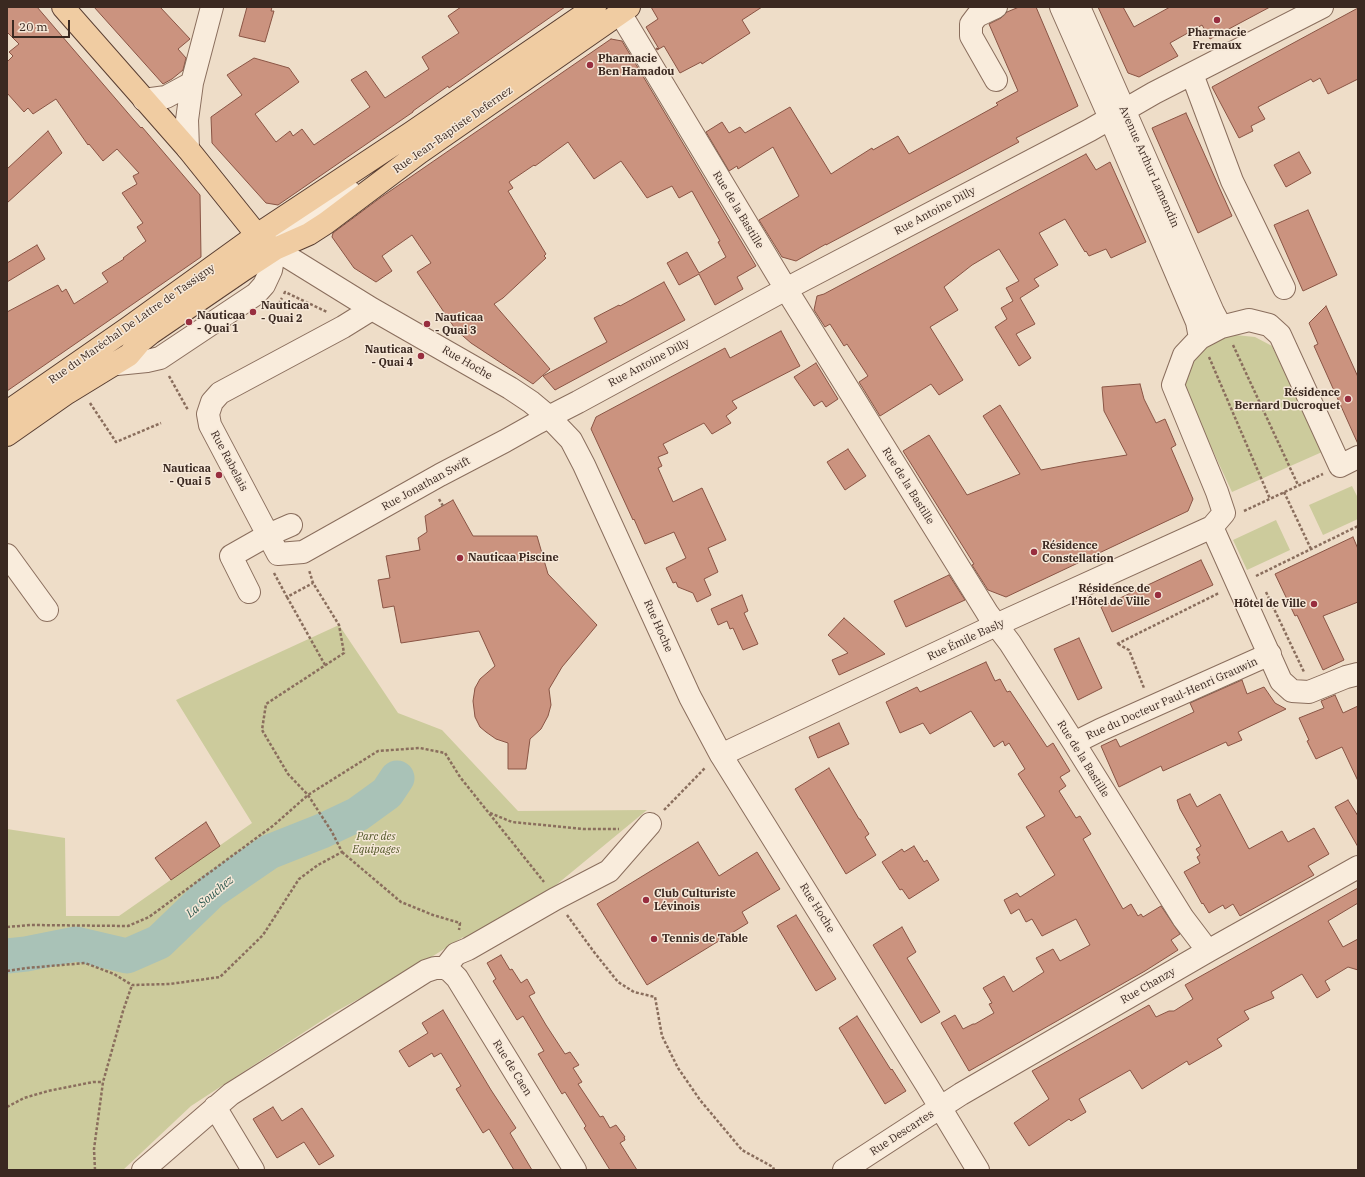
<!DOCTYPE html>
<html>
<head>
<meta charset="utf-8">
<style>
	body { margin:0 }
	#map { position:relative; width:1365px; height:1177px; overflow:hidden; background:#eeddc8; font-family:"IBM Plex Serif",serif }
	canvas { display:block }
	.frame { position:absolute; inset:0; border:8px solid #3b2921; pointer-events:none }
	.scale { position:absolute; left:12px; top:20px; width:58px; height:18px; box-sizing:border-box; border:2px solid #3b2921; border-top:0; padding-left:5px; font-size:12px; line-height:14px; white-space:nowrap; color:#3b2921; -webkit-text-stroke:3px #f6e8d8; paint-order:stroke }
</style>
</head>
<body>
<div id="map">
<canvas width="1365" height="1177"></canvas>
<div class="frame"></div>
<div class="scale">20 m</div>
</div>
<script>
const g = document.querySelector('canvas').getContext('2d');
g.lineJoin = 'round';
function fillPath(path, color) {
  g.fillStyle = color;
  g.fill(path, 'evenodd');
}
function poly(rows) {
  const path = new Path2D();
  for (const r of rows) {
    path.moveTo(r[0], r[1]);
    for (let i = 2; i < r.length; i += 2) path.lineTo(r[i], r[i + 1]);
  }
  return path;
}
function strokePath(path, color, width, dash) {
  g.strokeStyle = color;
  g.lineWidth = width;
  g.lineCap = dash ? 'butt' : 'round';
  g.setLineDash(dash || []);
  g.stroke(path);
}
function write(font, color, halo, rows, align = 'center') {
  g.font = font + ' "IBM Plex Serif",serif';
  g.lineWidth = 3;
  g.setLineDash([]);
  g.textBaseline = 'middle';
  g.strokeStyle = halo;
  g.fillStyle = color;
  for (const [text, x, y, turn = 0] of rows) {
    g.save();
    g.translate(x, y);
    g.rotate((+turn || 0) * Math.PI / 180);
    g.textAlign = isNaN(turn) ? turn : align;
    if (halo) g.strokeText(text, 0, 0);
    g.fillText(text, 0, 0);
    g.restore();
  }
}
fillPath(poly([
	[1235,335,1255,337,1272,346,1322,452,1232,492,1182,384,1196,355,1216,340],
	[1352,486,1358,498,1358,519,1323,535,1309,505],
	[1276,520,1290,550,1247,570,1233,540],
	[339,625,398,713,442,730,518,811,647,810,533,904,467,941,463,937,411,970,335,1012,191,1106,123,1170,7,1170,7,829,65,838,66,916,119,916,252,823,176,700]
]), '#cccb9c');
strokePath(poly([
	[7,956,26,954,76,944,127,956,159,942,212,891,269,852,322,831,358,814,387,793,397,778]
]), '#a9c2b7', 35);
const building = poly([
	[7,7,37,7,133,119,141,128,142,127,200,195,201,257,7,391,7,312,58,285,62,292,66,289,74,304,108,282,102,273,124,259,123,258,146,241,137,227,143,223,122,193,137,184,133,176,139,173,117,149,103,161,89,144,88,145,56,99,33,114,28,108,24,112,7,93,7,62,13,56,9,52,19,44,7,32,7,7],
	[94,7,160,7,190,39,178,49,186,58,183,70,172,79,163,84,94,7],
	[247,7,272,7,271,11,274,11,265,42,239,36,247,7],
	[461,7,565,7,449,88,448,86,413,111,413,112,278,205,266,203,212,143,211,117,242,95,227,75,254,58,289,68,299,82,255,114,276,142,290,131,293,136,302,129,314,145,370,107,351,80,366,71,385,98,429,69,422,57,459,33,448,16,461,7],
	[651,7,762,7,742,20,750,33,702,64,701,62,680,73,664,46,657,50,656,48,659,49,646,27,658,19,651,7],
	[1019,7,1036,7,1078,106,1016,138,1019,142,826,245,826,244,796,261,782,257,759,220,799,196,773,147,738,169,737,166,729,171,706,132,722,122,729,133,740,127,745,133,790,107,831,174,872,148,873,150,898,136,909,154,998,105,996,103,1018,91,989,24,1001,18,1007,12,1019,7],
	[1098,7,1123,7,1134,27,1170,7,1270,7,1210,39,1202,25,1170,43,1178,56,1139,77,1128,73,1098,7],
	[1358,8,1358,79,1328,94,1320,78,1313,82,1311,79,1258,107,1265,119,1251,126,1253,131,1239,138,1212,87,1358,8],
	[611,39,622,41,756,266,737,277,743,289,715,305,699,274,679,285,667,263,687,252,699,273,726,257,718,242,720,241,692,191,679,198,672,186,647,198,621,161,594,179,568,142,535,166,534,165,509,182,513,188,508,191,546,254,544,256,546,258,503,298,494,304,550,369,533,384,471,343,456,330,417,272,431,263,412,235,382,256,392,271,376,282,354,268,332,237,333,233,380,198,611,39],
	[1186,113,1232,216,1198,233,1152,128,1186,113],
	[48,131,62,153,7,203,7,169,48,131],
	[1299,152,1311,173,1286,187,1274,165,1299,152],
	[1086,154,1096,170,1110,162,1146,242,1111,258,1106,249,1089,256,1086,251,1085,252,1065,219,1039,233,1058,265,1034,279,1039,286,1020,298,1035,324,1016,334,1031,358,1019,366,995,327,1007,319,1001,308,1013,301,1006,288,1019,281,999,249,972,265,944,287,958,310,930,327,963,380,939,395,931,384,880,416,859,382,868,376,847,344,844,346,830,324,825,327,814,310,817,296,824,294,1086,154],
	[1308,210,1337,275,1303,291,1274,225,1308,210],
	[37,245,45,259,7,282,7,263,37,245],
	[664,282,685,320,555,390,543,376,607,342,594,318,619,305,620,306,664,282],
	[1326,306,1358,377,1358,444,1314,346,1318,344,1309,323,1326,306],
	[781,331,800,366,732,401,737,408,726,416,731,423,712,434,704,423,663,444,668,453,658,457,662,466,658,468,673,502,702,488,726,540,708,548,718,572,704,579,711,595,697,602,693,593,678,587,676,582,673,583,666,568,686,558,674,532,645,544,634,519,633,520,591,429,596,417,725,348,730,358,781,331],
	[816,363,838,399,826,407,822,401,814,406,794,377,816,363],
	[1140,384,1144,399,1156,423,1165,419,1176,445,1171,448,1193,499,1188,511,1006,597,988,590,972,565,974,564,903,451,929,435,967,495,1020,474,983,416,1000,405,1041,470,1082,462,1127,455,1104,411,1102,387,1140,384],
	[848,449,866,476,845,490,827,462,848,449],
	[453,500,473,536,537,536,548,574,597,625,562,667,549,689,551,705,548,716,541,729,530,739,526,769,508,769,508,743,496,739,486,732,480,727,475,717,473,701,475,688,480,679,495,666,479,631,401,643,394,606,383,608,378,580,390,578,386,556,420,550,418,538,427,532,425,516,453,500],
	[1353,537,1358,549,1358,602,1323,616,1344,660,1323,670,1297,615,1295,616,1275,574,1353,537],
	[1201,560,1213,585,1112,632,1101,607,1201,560],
	[949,575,965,600,906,627,894,601,949,575],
	[742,595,748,611,744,613,758,644,743,650,733,628,730,629,727,621,718,625,711,609,742,595],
	[844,618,885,654,839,675,832,660,848,653,828,635,844,618],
	[1079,638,1102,688,1078,700,1054,649,1079,638],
	[986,662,995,681,1000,679,1007,692,1010,691,1047,747,1053,743,1070,771,1060,777,1066,786,1059,791,1076,818,1080,816,1091,834,1083,839,1123,909,1131,904,1138,916,1141,914,1143,917,1161,906,1180,934,1171,940,1178,950,1145,971,969,1071,941,1023,955,1015,963,1029,973,1024,975,1024,994,1013,989,1004,992,1003,983,988,1004,976,1013,992,1044,972,1036,958,1053,949,1060,961,1090,945,1076,919,1042,936,1032,919,1026,922,1019,909,1011,914,1004,900,1017,893,1020,897,1055,875,1026,827,1045,816,1018,774,1025,769,1009,743,1005,746,1003,741,994,747,971,711,930,734,923,723,900,733,886,702,917,687,920,692,986,662],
	[1242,680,1247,694,1264,687,1275,703,1286,709,1238,732,1242,740,1228,746,1226,742,1163,771,1161,766,1119,787,1101,746,1116,739,1120,747,1160,728,1194,712,1190,703,1242,680],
	[1335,695,1343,713,1358,706,1358,781,1342,747,1316,759,1307,741,1309,740,1299,718,1324,708,1321,701,1335,695],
	[839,723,849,744,818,758,809,737,839,723],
	[829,768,859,819,860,819,869,834,865,837,876,855,846,874,795,789,829,768],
	[1190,794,1197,807,1220,794,1249,849,1282,831,1288,842,1314,828,1329,854,1308,866,1314,875,1240,916,1233,904,1225,909,1223,905,1209,913,1203,903,1202,904,1184,872,1200,863,1197,857,1200,855,1196,849,1201,846,1180,809,1177,800,1190,794],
	[1348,800,1358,816,1358,847,1335,807,1348,800],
	[206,822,220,846,171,880,155,858,206,822],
	[698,842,719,876,757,852,780,889,742,912,748,923,647,985,597,904,698,842],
	[914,846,924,862,927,860,939,880,909,899,902,889,900,890,882,862,902,849,904,852,914,846],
	[1358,888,1358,903,1328,921,1343,947,1358,939,1358,970,1348,967,1325,981,1330,990,1317,998,1302,974,1271,992,1274,998,1244,1011,1249,1019,1217,1039,1222,1046,1189,1065,1187,1061,1142,1089,1130,1070,1079,1099,1086,1112,1071,1121,1069,1119,1029,1146,1014,1123,1049,1099,1032,1071,1149,1005,1156,1017,1169,1011,1174,1011,1193,999,1185,985,1358,888],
	[796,915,836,979,816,991,777,926,796,915],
	[902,927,916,952,907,958,940,1012,921,1023,873,945,902,927],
	[501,955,510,970,512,969,521,983,527,979,535,993,529,996,546,1025,565,1054,570,1052,579,1065,573,1068,582,1082,578,1084,600,1117,603,1116,610,1128,616,1125,625,1137,624,1137,625,1140,620,1143,637,1170,610,1170,584,1128,586,1126,565,1092,562,1094,538,1054,544,1051,523,1016,517,1020,493,981,496,979,487,963,501,955],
	[443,1010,491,1090,516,1128,510,1133,532,1170,514,1170,489,1129,483,1133,456,1089,461,1086,441,1053,434,1057,432,1053,409,1067,399,1051,428,1033,422,1023,443,1010],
	[857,1016,891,1070,892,1069,906,1091,885,1104,839,1028,857,1016],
	[273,1107,282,1121,302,1108,334,1156,319,1165,304,1142,277,1158,253,1119,273,1107]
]);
fillPath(building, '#cb937f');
strokePath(building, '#895444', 1);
const minor = poly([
	[1061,7,1110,118,1197,322,1200,338],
	[1079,7,1213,312,1221,327],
	[620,13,786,289,988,614,1010,643,1074,743,1183,918,1208,951],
	[1192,74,1232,181,1284,288],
	[996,80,971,36,971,24,977,16,996,7],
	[144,100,166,97,192,83],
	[188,149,187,120,192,83,212,7],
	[275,249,372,309,510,388,531,402,549,417,571,440,584,465,690,697,721,755,926,1084,978,1170],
	[372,309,343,327,220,393,212,402,208,414,210,425,278,554,303,552,440,475,505,441,537,423,578,402,786,289,1090,130,1154,93,1322,7],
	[107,365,147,361,160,358,256,294,264,285,271,270,275,249,284,239,350,192],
	[1212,527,1281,681,1292,691,1309,692,1346,677,1358,674],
	[7,555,47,610],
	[249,592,231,556,268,535,291,525],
	[1074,743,1100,730,1270,654],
	[721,755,996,625,1212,527,1224,513,1217,492,1173,385,1184,355,1200,338,1221,327,1249,320,1269,325,1280,335,1340,466,1358,457],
	[445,968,456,954,468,949,555,899,609,871,650,824],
	[215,1107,253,1170],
	[143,1170,231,1094,426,971,435,968,445,968,450,971,457,978,575,1170],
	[844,1170,961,1094,1208,951,1358,867]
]);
const major = poly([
	[63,7,188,149,257,235,269,245],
	[7,412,128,328,257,235,411,133,595,7],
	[7,435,67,393,129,355,140,342,151,333,243,270,275,249,309,234,326,223,419,153,629,7]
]);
strokePath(minor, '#8a6e5d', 24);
strokePath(major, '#583d31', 24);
strokePath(poly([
	[284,294,285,292,327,312],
	[274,306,279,303,282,298],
	[1233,345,1298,485],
	[1209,357,1270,499],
	[169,376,188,410],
	[90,403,116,442,161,423],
	[1284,492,1311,549],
	[439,499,443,506],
	[1244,511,1323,474],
	[274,573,287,597,313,583],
	[1256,576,1358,526],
	[1266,592,1304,672],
	[287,597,325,665],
	[1117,644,1219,593],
	[1118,644,1129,650,1144,688],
	[664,810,705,768],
	[490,813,512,822,583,829,619,829],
	[342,852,401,902,433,915,460,923,459,930],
	[567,915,594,952,618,982,634,992,655,997,662,1036,678,1068,700,1100,742,1150,773,1167,774,1170],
	[7,927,31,925,128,926,149,917,274,825,308,795,378,751,420,748,445,753,460,777,544,882],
	[7,971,27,968,85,963,114,974,132,985,170,984,220,977,263,935,299,879,318,865,342,852,332,832,308,795,288,774,262,730,266,704,344,653,339,625,313,583,309,570],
	[7,1107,24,1098,48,1091,93,1082,103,1082],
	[95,1170,94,1149,103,1082,123,1011,132,985]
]), '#8a6e5d', 2.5, [3, 2]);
strokePath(minor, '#f9ecdc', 22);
strokePath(major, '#f0cca2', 22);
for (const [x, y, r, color] of [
	[1217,20,4,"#982e3f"],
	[590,65,4,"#982e3f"],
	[253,312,4,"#982e3f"],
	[189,322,4,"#982e3f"],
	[427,324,4,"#982e3f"],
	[421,356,4,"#982e3f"],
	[1348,399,4,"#982e3f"],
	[219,475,4,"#982e3f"],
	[1034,552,4,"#982e3f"],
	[460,558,4,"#982e3f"],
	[1158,595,4,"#982e3f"],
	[1314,604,4,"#982e3f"],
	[646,900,4,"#982e3f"],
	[654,939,4,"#982e3f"]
]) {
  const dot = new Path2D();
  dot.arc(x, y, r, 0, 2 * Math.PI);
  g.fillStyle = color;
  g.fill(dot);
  strokePath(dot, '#f6e8d8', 1.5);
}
write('bold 11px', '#3b2921', '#f6e8d8', [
	["Pharmacie",1217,33,"center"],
	["Fremaux",1217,46,"center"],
	["Pharmacie",598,59],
	["Ben Hamadou",598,72],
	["Nauticaa",261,306],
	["- Quai 2",261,319],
	["Nauticaa",197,316],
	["- Quai 1",197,329],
	["Nauticaa",435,318],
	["- Quai 3",435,331],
	["Nauticaa",413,350,"right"],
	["- Quai 4",413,363,"right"],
	["Résidence",1340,393,"right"],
	["Bernard Ducroquet",1340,406,"right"],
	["Nauticaa",211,469,"right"],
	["- Quai 5",211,482,"right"],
	["Résidence",1042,546],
	["Constellation",1042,559],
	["Nauticaa Piscine",468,558],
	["Résidence de",1150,589,"right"],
	["l'Hôtel de Ville",1150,602,"right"],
	["Hôtel de Ville",1306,604,"right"],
	["Club Culturiste",654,894],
	["Lévinois",654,907],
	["Tennis de Table",662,939]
], 'left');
write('11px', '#3b2921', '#f6e8d8', [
	["Rue Jean-Baptiste Defernez",453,130,-35],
	["Avenue Arthur Lamendin",1149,167,66],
	["Rue de la Bastille",738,210,59],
	["Rue Antoine Dilly",935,211,-28],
	["Rue du Maréchal De Lattre de Tassigny",132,324,-35],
	["Rue Hoche",467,363,30],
	["Rue Antoine Dilly",649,363,-28],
	["Rue Rabelais",229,461,62],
	["Rue Jonathan Swift",426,484,-29],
	["Rue de la Bastille",908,486,58],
	["Rue Hoche",658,626,66],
	["Rue Émile Basly",966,640,-25],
	["Rue du Docteur Paul-Henri Grauwin",1172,699,-24],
	["Rue de la Bastille",1083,759,58],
	["Rue Hoche",817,908,58],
	["Rue Chanzy",1148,986,-30],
	["Rue de Caen",512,1068,58],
	["Rue Descartes",902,1133,-33]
]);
write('italic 11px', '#525728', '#f6e8d8', [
	["Parc des",376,837],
	["Equipages",376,850]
]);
write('italic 12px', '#305a51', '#f6e8d8', [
	["La Souchez",210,897,-40]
]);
</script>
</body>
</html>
